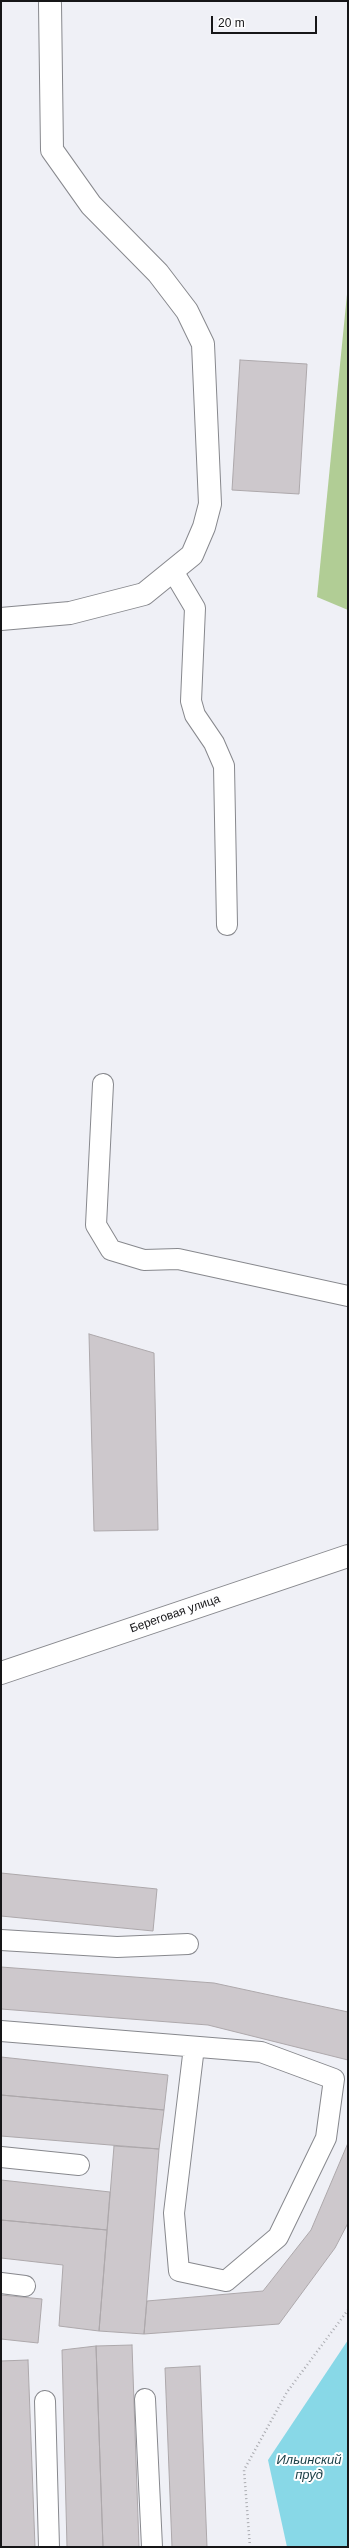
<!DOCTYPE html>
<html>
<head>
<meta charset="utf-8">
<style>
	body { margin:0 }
	#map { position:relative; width:349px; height:2548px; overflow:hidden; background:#eff0f6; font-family:Arial,sans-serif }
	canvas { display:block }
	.frame { position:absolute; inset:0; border:2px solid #161618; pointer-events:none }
	.scale { position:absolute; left:211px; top:16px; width:106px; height:18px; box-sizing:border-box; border:2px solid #161618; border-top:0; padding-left:5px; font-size:12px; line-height:14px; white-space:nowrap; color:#161618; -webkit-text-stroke:3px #fefeff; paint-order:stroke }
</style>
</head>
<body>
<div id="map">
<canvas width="349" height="2548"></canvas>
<div class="frame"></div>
<div class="scale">20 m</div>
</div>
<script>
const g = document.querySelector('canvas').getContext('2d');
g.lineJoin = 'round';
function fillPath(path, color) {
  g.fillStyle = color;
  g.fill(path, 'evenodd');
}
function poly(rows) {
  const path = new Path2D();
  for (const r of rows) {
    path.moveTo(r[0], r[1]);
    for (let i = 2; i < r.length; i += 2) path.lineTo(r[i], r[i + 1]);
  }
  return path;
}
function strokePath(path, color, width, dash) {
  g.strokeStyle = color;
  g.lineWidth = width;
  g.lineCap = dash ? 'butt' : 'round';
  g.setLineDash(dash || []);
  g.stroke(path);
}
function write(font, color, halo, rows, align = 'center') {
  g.font = font + ' Arial,sans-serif';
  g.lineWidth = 4;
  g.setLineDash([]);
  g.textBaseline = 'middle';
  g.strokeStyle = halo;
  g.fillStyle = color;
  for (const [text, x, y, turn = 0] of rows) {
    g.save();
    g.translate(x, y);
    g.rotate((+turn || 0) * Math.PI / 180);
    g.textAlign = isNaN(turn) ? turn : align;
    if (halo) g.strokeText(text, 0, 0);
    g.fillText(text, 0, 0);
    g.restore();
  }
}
fillPath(poly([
	[348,284,348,610,317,597]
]), '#b1cd95');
fillPath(poly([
	[348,2340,348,2547,287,2547,268,2460]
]), '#88d8e7');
const building = poly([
	[240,360,307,364,299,494,232,490,240,360],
	[89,1334,154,1353,158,1530,94,1531,89,1334],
	[1,1873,157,1889,153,1931,1,1916,1,1873],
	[1,1967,214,1983,348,2012,348,2060,208,2025,1,2009,1,1967],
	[1,2057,168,2075,164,2110,1,2095,1,2057],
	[1,2095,164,2110,159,2149,1,2136,1,2095],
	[348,2143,348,2223,335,2248,279,2324,144,2334,147,2301,263,2291,311,2230,348,2143],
	[114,2146,159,2149,144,2334,99,2331,114,2146],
	[1,2180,110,2192,107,2230,1,2220,1,2180],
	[1,2220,107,2230,99,2331,59,2326,63,2265,1,2258,1,2220],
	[1,2295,42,2299,38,2343,1,2339,1,2295],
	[132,2345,139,2547,103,2547,96,2346,132,2345],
	[96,2346,103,2547,67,2547,62,2350,96,2346],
	[28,2360,35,2547,1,2547,1,2361,28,2360],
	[200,2366,207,2547,172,2547,165,2368,200,2366]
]);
fillPath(building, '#cdc8cc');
strokePath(building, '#ada8ab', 1);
const lane = poly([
	[173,571,195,608,191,701,195,715,214,743,224,766,227,925],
	[103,1084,96,1225,111,1250,144,1260,178,1259,348,1296],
	[1,1940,117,1947,188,1944],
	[1,2031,261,2052,334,2079,326,2138,278,2237,226,2281,179,2271,174,2213,194,2047],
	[1,2157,79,2165],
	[1,2283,25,2286],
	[145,2399,152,2547],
	[45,2401,49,2547]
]);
const street = poly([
	[1,619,70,613,144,594,192,555,204,527,210,504,203,344,187,311,158,273,91,205,52,150,50,4],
	[1,1673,348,1556]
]);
strokePath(lane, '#87888d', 22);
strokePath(street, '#87888d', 24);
strokePath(poly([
	[250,2547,244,2470,287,2392,348,2310]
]), '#acadb2', 2.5, [1, 3]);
strokePath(lane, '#fff', 20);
strokePath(street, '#fff', 22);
write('12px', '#161618', '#fefeff', [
	["Береговая улица",175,1614,-19]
]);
write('italic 13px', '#193f46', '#fefeff', [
	["Ильинский",309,2460],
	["пруд",309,2475]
]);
</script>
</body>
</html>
